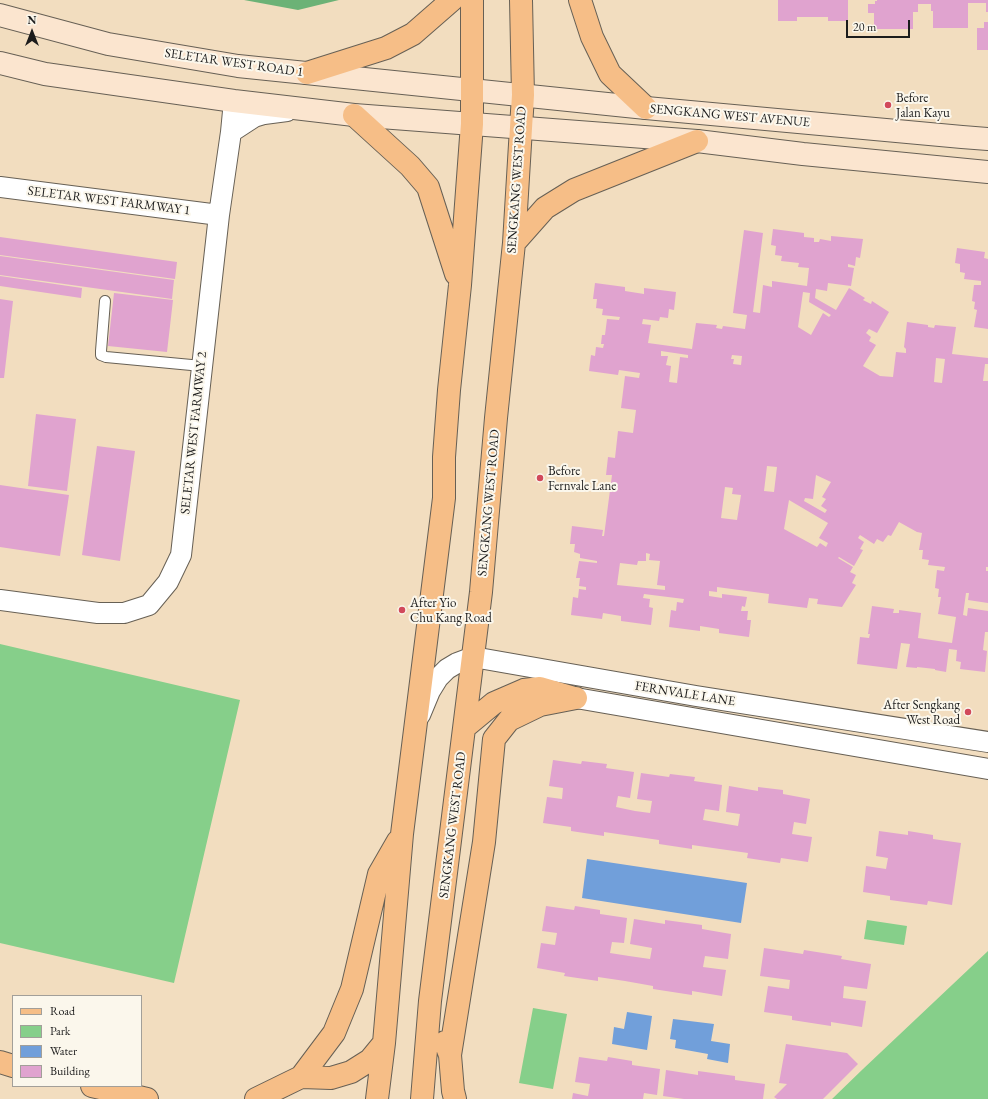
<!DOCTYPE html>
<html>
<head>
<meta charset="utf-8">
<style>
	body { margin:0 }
	#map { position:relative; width:988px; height:1099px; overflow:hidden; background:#f2ddbf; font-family:"EB Garamond",serif }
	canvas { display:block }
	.legend { position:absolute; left:12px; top:995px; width:130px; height:92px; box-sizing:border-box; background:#fbf7ec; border:1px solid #a29f99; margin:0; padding:5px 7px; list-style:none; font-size:12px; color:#1c1c1c }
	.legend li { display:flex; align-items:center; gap:8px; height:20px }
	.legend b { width:20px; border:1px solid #a29f99 }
	.north { position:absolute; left:12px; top:12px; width:40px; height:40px; -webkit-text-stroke:3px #fbf7ec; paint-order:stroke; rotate:0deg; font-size:11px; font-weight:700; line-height:16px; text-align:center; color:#1c1c1c }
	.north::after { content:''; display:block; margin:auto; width:14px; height:18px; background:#1c1c1c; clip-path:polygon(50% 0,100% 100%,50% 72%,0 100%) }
	.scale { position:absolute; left:846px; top:20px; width:64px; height:18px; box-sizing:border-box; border:2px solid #1c1c1c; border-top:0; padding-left:5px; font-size:12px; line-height:14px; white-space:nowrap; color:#1c1c1c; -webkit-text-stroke:3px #fbf7ec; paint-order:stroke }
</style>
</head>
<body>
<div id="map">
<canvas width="988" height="1099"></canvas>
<ul class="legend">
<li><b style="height:5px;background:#f6be87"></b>Road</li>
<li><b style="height:11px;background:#86cf8a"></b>Park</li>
<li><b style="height:11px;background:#719fda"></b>Water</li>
<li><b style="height:11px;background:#e0a3cf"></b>Building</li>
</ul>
<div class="north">N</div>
<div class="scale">20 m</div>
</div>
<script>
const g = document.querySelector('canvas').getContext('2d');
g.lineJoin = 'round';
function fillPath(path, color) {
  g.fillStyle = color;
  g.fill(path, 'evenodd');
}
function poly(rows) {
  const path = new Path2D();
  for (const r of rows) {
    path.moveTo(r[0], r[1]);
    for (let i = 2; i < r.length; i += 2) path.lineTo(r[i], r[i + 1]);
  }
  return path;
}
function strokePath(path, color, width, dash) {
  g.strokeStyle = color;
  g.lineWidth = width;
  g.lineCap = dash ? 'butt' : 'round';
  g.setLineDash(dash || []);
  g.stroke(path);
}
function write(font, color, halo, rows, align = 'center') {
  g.font = font + ' "EB Garamond",serif';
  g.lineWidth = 4;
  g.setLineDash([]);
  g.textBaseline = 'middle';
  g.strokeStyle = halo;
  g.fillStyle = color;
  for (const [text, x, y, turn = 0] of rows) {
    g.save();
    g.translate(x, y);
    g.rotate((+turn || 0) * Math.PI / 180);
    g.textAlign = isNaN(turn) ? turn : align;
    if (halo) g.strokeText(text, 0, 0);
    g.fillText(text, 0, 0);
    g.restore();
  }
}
fillPath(poly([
	[0,644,240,700,174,983,0,943],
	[867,920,907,926,904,945,864,939],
	[988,951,988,1099,832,1099,863,1069],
	[533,1008,567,1014,553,1089,519,1083]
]), '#86cf8a');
fillPath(poly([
	[244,0,339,0,298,10]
]), '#6cb276');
fillPath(poly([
	[587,859,747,883,741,923,582,898],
	[627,1012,652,1016,647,1050,612,1044,614,1027,624,1029],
	[673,1019,714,1024,711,1041,730,1044,728,1063,707,1059,708,1054,675,1048,676,1040,670,1039]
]), '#719fda');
fillPath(poly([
	[778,0,848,0,848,21,828,21,828,17,797,17,797,21,778,21],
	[877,0,988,0,988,12,986,12,986,3,968,3,968,28,933,28,933,11,931,11,931,4,918,4,918,12,913,12,913,29,874,29,874,13,868,13,868,4,875,4,875,1,877,1],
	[984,22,988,22,988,50,977,50,977,28,984,28],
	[773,229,804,233,804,237,814,238,814,242,819,242,820,239,831,241,831,236,863,239,860,258,856,257,855,266,848,264,848,267,854,268,851,286,828,283,827,291,816,289,815,298,836,310,849,288,865,298,863,300,871,304,872,301,889,312,877,333,869,329,866,333,871,337,869,341,876,345,863,366,880,376,893,377,896,352,906,353,906,349,904,347,907,322,928,325,928,327,934,328,935,325,956,327,952,354,988,358,988,364,985,364,983,381,988,381,988,567,986,567,986,571,988,571,988,603,968,600,969,593,966,593,963,615,967,616,968,608,988,611,988,632,985,632,983,650,987,651,985,672,960,669,961,662,956,661,957,650,949,649,946,672,935,670,935,669,917,667,917,668,906,667,910,644,901,643,897,669,857,664,860,637,869,638,870,634,868,634,872,606,894,609,893,613,899,613,899,610,921,613,918,638,952,643,956,617,938,614,941,597,938,597,939,589,935,588,937,570,944,571,945,567,928,565,929,560,922,559,923,550,919,550,922,533,917,532,899,522,891,536,888,535,883,542,877,539,874,544,860,535,858,538,864,542,860,549,863,550,854,566,839,557,838,558,853,567,850,572,856,575,852,583,856,585,842,607,817,604,818,599,809,598,807,608,768,603,769,594,717,587,717,592,709,591,709,596,722,598,722,594,747,597,745,607,742,606,741,611,748,611,747,620,751,620,749,637,719,633,719,629,700,626,700,631,669,627,671,610,676,611,677,602,683,603,684,599,644,594,643,598,650,599,649,607,653,608,651,625,621,621,621,616,603,613,602,619,571,615,573,597,578,598,579,589,586,590,586,587,579,586,580,578,576,578,579,561,597,563,597,561,580,558,580,554,574,552,575,544,570,544,572,526,603,530,602,536,604,536,612,475,606,475,608,457,615,458,618,431,633,433,636,410,621,408,625,376,639,378,640,373,619,370,618,375,589,371,591,355,595,356,596,347,603,348,604,344,601,344,602,335,605,335,607,319,619,320,620,317,602,315,603,309,596,308,597,299,593,299,595,283,625,287,625,291,644,294,644,288,676,292,674,310,669,309,668,318,660,317,659,321,643,319,642,324,651,325,648,343,692,349,696,323,717,325,716,328,722,329,723,326,745,329,747,315,733,313,744,230,763,233,753,312,760,313,763,285,772,287,772,281,807,286,809,268,798,267,799,263,781,261,782,256,775,255,776,246,771,245],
	[803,292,810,293,809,302,831,315,829,317,823,313,811,335,798,327],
	[661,351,688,355,688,358,680,357,677,383,669,382,671,366,666,365,668,356,661,356],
	[732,355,742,356,741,365,733,364,734,359,731,359],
	[936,358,945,359,942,383,934,382],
	[767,466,777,467,774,492,764,491],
	[816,475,831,482,822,497,826,499,821,506,827,510,825,513,804,501,805,498,813,499],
	[725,487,733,488,732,494,741,495,737,520,721,518],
	[789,500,828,523,819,538,828,543,826,547,820,543,817,547,784,529],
	[646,553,650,554,649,560,660,561,657,585,665,586,665,590,617,585,620,563,637,565,638,561,646,561],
	[0,237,177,262,175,279,0,255],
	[957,248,985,252,984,258,988,259,988,329,974,327,977,310,974,309,975,302,972,301,974,285,981,285,981,281,964,279,965,273,960,272,960,264,955,263],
	[0,256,174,280,172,299,0,275],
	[0,276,82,288,81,298,0,286],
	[114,293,173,300,167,352,108,346],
	[0,299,13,301,4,378,0,378],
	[36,414,76,419,67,491,28,486],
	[97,446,135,451,120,561,82,555],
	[0,485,69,495,60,556,0,547],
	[553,760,581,764,582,761,607,764,606,768,634,772,630,798,618,796,616,807,635,811,650,813,652,801,637,799,641,773,669,777,670,774,695,777,694,781,722,785,719,811,705,809,703,820,738,826,740,814,726,812,729,786,758,791,758,787,783,790,783,794,810,799,806,824,794,822,792,834,812,837,808,862,781,858,780,863,747,858,748,853,692,845,692,849,659,844,659,840,604,832,604,836,571,831,571,827,543,823,547,797,562,799,563,788,549,786],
	[879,831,908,835,908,831,933,835,933,839,961,843,952,905,928,901,927,905,890,900,890,896,863,892,866,866,886,869,888,858,876,856],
	[546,906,574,910,575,906,600,910,600,914,627,918,624,943,612,942,610,953,629,956,650,959,652,948,630,944,634,919,665,924,665,920,702,925,702,929,731,934,728,959,705,956,703,967,726,970,722,996,692,991,692,995,653,989,653,986,625,981,598,977,598,981,564,976,565,973,537,968,541,943,555,945,557,933,542,931],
	[764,948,803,954,804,950,842,956,841,959,871,964,867,989,844,986,843,998,866,1001,862,1027,831,1022,831,1026,792,1020,792,1016,764,1012,768,986,789,989,790,980,760,976],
	[786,1044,847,1053,858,1064,823,1099,777,1099,774,1097,787,1084,779,1083],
	[579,1057,607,1061,608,1057,632,1061,632,1065,660,1069,657,1095,644,1093,643,1099,572,1099,573,1093,588,1096,590,1084,575,1082],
	[666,1070,698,1075,698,1071,735,1076,735,1080,765,1084,763,1099,684,1099,663,1096]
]), '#e0a3cf');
const service = poly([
	[105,301,101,351,101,355,106,357,202,366]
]);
const minor = poly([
	[231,132,254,117,264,114,287,111],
	[0,187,219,215],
	[0,600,98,613,124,613,149,605,168,582,181,555,219,215,231,132,234,101],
	[576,698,988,769],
	[420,715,430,691,438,678,447,669,457,663,473,657,696,696,988,742]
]);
const secondary = poly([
	[0,15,108,44,238,66,646,108,962,137,988,139],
	[0,63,45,74,234,101,354,115,697,141,803,154,988,172]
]);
const primary = poly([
	[580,0,592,37,610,74,646,108],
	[307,73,386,48,413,34,452,0],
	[354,115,410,166,428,187,456,274],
	[514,243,545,208,574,190,697,141],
	[465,727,494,703,524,690,540,688,571,697],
	[445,1042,450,1055,453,1091,455,1099],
	[450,1055,484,842,494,739,509,720,540,705,576,698],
	[0,1062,13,1066],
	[301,1077,334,1033,352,989,379,874,398,841],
	[92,1086,147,1099],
	[256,1099,301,1077,331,1078,351,1072,370,1060,384,1043],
	[377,1099,384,1043,402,834,444,498,444,457,449,390,460,285,472,124,472,0],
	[422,1099,430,1001,481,592,496,418,514,243,523,95,521,0]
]);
strokePath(service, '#676055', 12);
strokePath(minor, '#676055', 22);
strokePath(secondary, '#676055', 24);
strokePath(primary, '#676055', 24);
strokePath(service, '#fff', 10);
strokePath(minor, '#fff', 20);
strokePath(secondary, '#fbe5cf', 22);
strokePath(primary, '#f6be87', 22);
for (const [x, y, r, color] of [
	[888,105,4,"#d1495b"],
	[540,478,4,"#d1495b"],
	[402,610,4,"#d1495b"],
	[968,712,4,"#d1495b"]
]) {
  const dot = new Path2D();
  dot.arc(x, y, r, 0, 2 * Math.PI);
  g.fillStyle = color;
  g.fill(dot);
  strokePath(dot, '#fbf7ec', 1.5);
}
write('13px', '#1c1c1c', '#fbf7ec', [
	["SELETAR WEST ROAD 1",234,63,8],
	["SENGKANG WEST AVENUE",730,116,5],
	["SENGKANG WEST ROAD",517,180,-86],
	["SELETAR WEST FARMWAY 1",109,201,7],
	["SELETAR WEST FARMWAY 2",194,433,-84],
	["SENGKANG WEST ROAD",489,503,-85],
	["FERNVALE LANE",685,694,9],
	["SENGKANG WEST ROAD",453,825,-83]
]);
write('13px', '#1c1c1c', '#fbf7ec', [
	["Before",896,98],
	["Jalan Kayu",896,113],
	["Before",548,471],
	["Fernvale Lane",548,486],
	["After Yio",410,603],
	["Chu Kang Road",410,618],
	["After Sengkang",960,705,"right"],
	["West Road",960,720,"right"]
], 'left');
</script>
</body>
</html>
